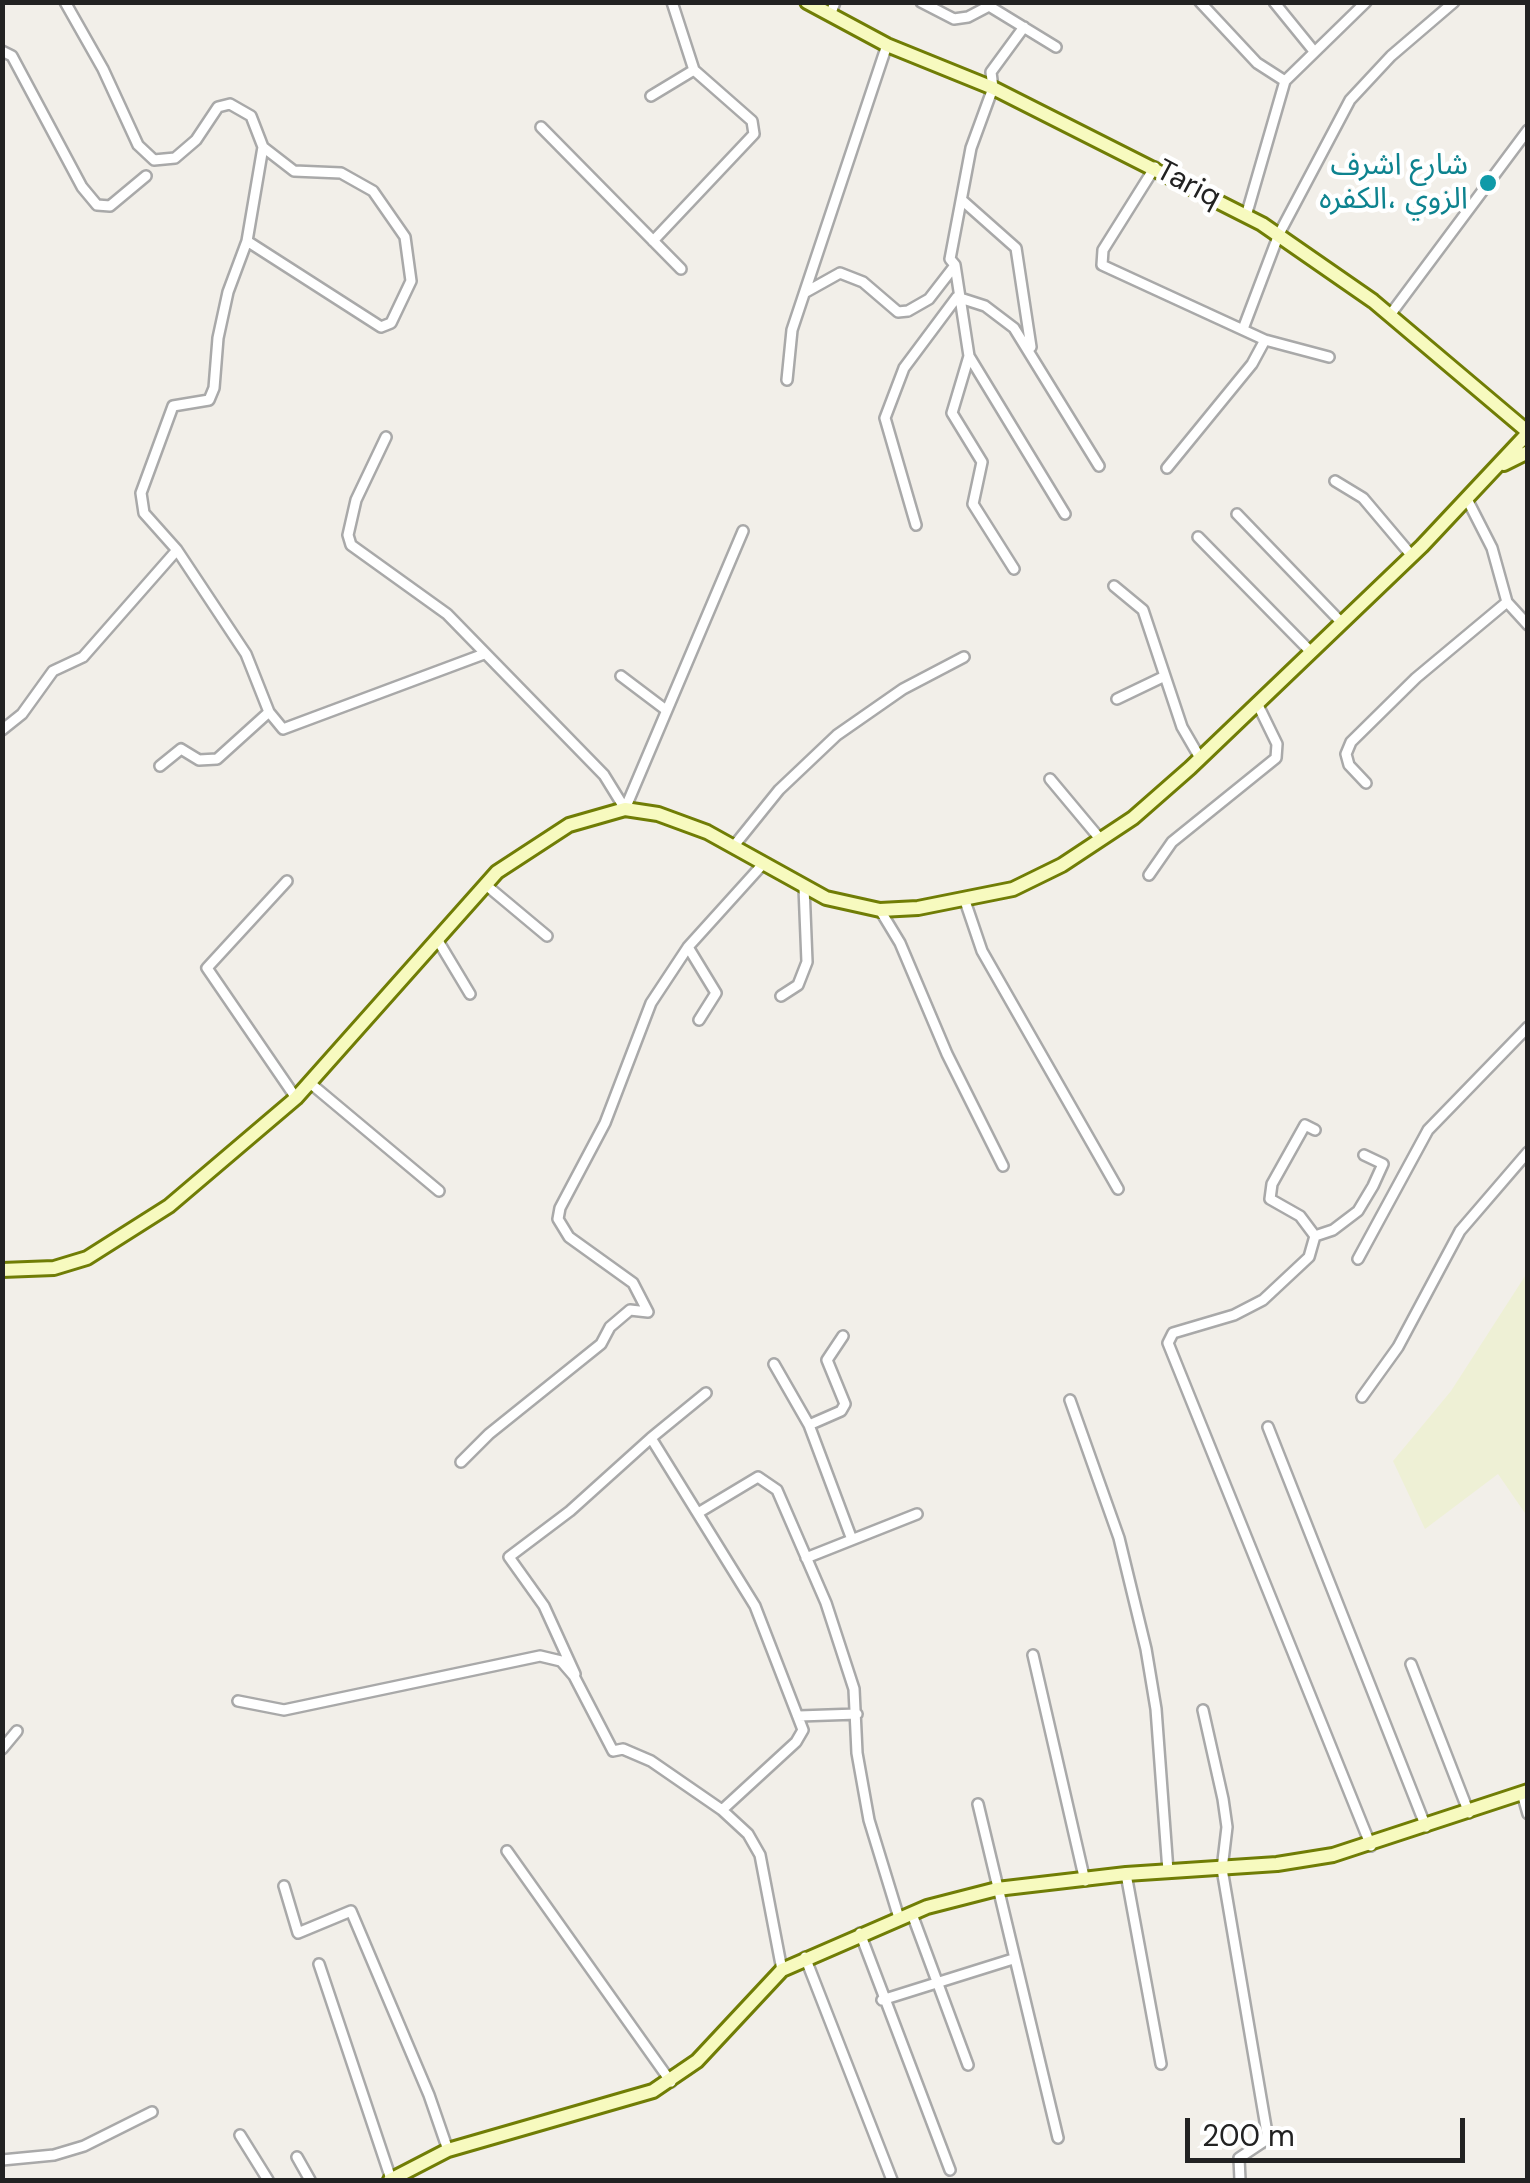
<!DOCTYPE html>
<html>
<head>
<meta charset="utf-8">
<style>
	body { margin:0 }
	#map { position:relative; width:1530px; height:2183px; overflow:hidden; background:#f2efe9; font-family:"DM Sans",sans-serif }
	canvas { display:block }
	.frame { position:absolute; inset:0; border:5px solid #222; pointer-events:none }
	.scale { position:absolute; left:1185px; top:2118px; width:280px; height:45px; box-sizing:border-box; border:5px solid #222; border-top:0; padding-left:12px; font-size:30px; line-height:35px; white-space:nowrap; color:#222; -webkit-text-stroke:8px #fff; paint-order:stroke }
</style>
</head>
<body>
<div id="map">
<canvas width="1530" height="2183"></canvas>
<div class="frame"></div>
<div class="scale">200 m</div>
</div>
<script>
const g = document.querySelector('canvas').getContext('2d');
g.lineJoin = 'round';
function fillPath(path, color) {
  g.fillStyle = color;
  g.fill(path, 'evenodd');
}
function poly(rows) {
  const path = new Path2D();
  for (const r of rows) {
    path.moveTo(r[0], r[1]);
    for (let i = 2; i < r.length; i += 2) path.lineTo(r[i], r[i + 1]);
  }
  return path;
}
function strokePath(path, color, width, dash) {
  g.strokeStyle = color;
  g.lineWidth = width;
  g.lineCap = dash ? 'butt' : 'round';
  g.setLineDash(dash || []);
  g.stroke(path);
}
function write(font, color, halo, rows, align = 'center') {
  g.font = font + ' "DM Sans","Noto Sans Arabic",sans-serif';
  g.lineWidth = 9;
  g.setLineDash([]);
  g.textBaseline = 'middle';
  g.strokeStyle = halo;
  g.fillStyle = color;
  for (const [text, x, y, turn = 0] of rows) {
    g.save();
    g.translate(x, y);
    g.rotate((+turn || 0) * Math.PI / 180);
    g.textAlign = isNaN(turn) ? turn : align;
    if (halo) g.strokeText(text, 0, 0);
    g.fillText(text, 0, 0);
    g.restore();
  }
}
fillPath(poly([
	[1527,1273,1527,1516,1498,1474,1425,1529,1393,1461,1451,1391]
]), '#eef0d5');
const street = poly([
	[65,2,103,69,138,145,154,160,175,158,196,140,218,107,230,104,251,116,263,147,247,241,228,292,218,338,214,388,209,400,173,406,141,493,144,513,177,550],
	[921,2,954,19,968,17,989,6,1056,47],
	[1200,2,1257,63,1285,81],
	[1274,2,1313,50],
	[831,13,835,2],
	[2,51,12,56,82,187,97,205,110,206,146,176],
	[651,96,694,70,672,2],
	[541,127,681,269],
	[1155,167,1103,250,1102,265,1265,340,1329,357],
	[963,201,1016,248,1031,347],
	[1246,216,1285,81,1366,2],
	[247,241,381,327,391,323,411,281,405,237,373,191,341,173,294,171,263,147],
	[653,241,754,134,752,121,694,70],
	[806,292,840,273,863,282,898,312,908,311,929,299,953,268],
	[1390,315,1528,130],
	[1243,329,1279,234,1350,100,1391,56,1454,2],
	[969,356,1065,514],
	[787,380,792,330,887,45],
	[386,437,356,500,348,535,351,545,447,614,604,775,625,809],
	[1167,468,1252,364,1265,340],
	[1335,481,1363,498,1412,556],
	[1237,514,1341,622],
	[916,525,885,418,904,368,957,297,985,306,1014,328,1099,466],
	[1198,537,1311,652],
	[1014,569,973,504,982,462,952,413,969,356,955,265,950,259,971,148,993,88,991,72,1024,27],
	[1114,586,1143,610,1182,727,1200,758],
	[1507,602,1528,625],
	[621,676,666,710],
	[1117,699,1165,676],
	[2,730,22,714,53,671,83,657,177,550,246,654,269,712,283,729,484,654],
	[160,766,181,749,199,760,217,759,269,712],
	[1050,779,1101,840],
	[1366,783,1349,765,1346,754,1351,742,1416,678,1507,602,1492,548,1468,501],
	[625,809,743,531],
	[733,847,779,790,837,735,903,689,964,657],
	[1149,875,1172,842,1276,758,1277,744,1257,703],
	[287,881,207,968,296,1098],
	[486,885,547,936],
	[964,898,982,951,1118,1189],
	[880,910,900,943,947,1054,1003,1166],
	[437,939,470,994],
	[688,947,716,993,699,1020],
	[781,996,798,985,807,962,804,887],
	[310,1083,439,1191],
	[1315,1130,1305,1125,1272,1184,1270,1199,1300,1216,1315,1236,1309,1257,1263,1300,1234,1315,1173,1333,1168,1343,1371,1846],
	[1315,1236,1333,1230,1358,1211,1373,1186,1383,1164,1364,1155],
	[1358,1259,1428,1130,1528,1027],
	[843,1336,827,1360,845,1404,841,1411,809,1425,851,1537],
	[774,1364,809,1425],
	[706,1393,651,1438,755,1606,803,1730,796,1742,722,1810],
	[1362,1397,1398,1347,1460,1231,1528,1152],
	[1070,1400,1119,1538,1146,1649,1156,1709,1168,1871],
	[1268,1427,1426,1827],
	[461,1462,489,1434,601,1344,610,1327,630,1310,648,1312,633,1283,569,1237,558,1219,560,1208,605,1123,651,1003,688,947,763,864],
	[698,1513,758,1477,777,1490,826,1603,854,1689,857,1753,869,1820,899,1918],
	[806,1558,917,1514],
	[1033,1655,1085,1881],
	[1411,1664,1469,1813],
	[575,1674,544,1606,509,1557,570,1511,651,1438],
	[238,1701,284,1710,540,1656,561,1661,574,1676,613,1751,623,1749,651,1761,722,1810,748,1834,760,1855,782,1970],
	[1203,1710,1223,1799,1227,1827,1222,1869,1267,2133,1266,2140,1239,2158,1240,2180],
	[799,1716,857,1714],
	[2,1749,17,1731],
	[1522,1793,1528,1814],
	[978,1804,1058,2138],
	[507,1851,671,2082],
	[1126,1874,1161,2064],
	[284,1886,298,1933,351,1911,429,2095,448,2150],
	[912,1914,968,2065],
	[860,1933,950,2170],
	[805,1957,892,2180],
	[319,1964,391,2179],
	[882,2000,1013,1959],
	[240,2135,268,2180],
	[297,2157,310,2180],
	[2,2160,54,2155,84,2146,152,2112]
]);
const secondary = poly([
	[807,2,887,45,993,88,1262,224,1373,301,1528,432],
	[1504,464,1528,452],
	[2,1270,54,1268,87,1258,169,1206,296,1098,497,872,569,825,625,809,658,814,707,832,826,898,880,910,918,908,1013,889,1062,865,1133,818,1190,768,1422,546,1528,433],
	[390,2180,448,2150,653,2091,697,2061,782,1970,927,1907,997,1889,1126,1874,1277,1864,1333,1855,1528,1791]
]);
strokePath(street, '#a9a9a9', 14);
strokePath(secondary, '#707d05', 18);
strokePath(street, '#fff', 9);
strokePath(secondary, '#f7fabf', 12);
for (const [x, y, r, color] of [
	[1488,183,10,"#0f9aa8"]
]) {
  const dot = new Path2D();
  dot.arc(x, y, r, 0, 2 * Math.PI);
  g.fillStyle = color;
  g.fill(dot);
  strokePath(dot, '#fff', 4);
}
write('30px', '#0d838f', '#fff', [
	["شارع اشرف",1468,166],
	["الزوي ،الكفره",1468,200]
], 'right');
write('30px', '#222', '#fff', [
	["Tariq",1188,185,28]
]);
</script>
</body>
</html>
